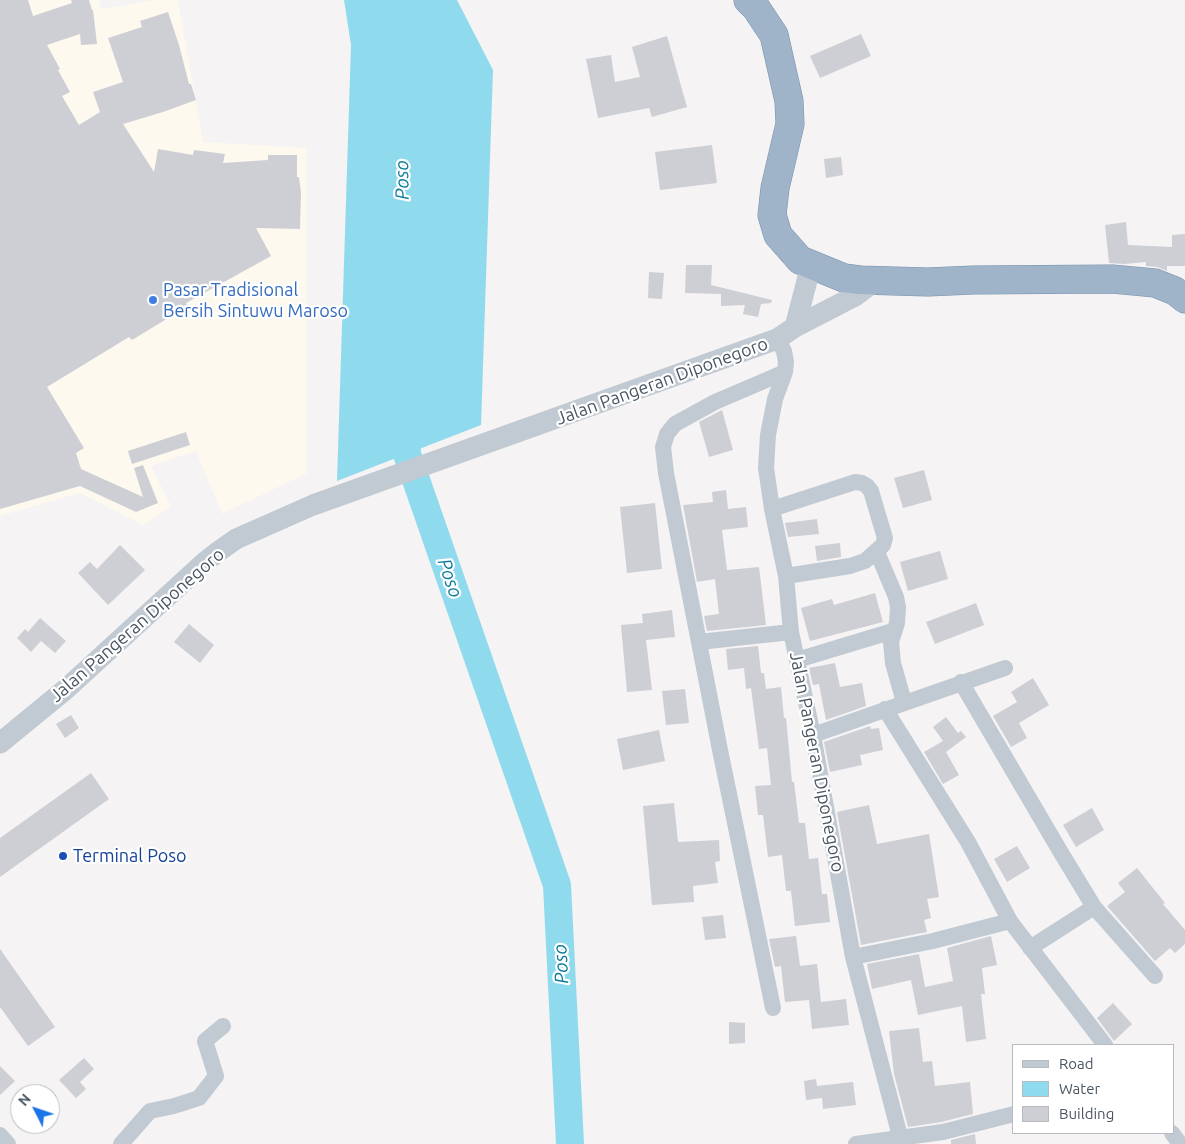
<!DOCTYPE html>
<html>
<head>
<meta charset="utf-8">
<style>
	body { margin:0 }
	#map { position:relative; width:1185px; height:1144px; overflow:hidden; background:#f5f3f3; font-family:Ubuntu,sans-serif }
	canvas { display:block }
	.legend { position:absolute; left:1012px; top:1044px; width:162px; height:90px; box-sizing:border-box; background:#fff; border:1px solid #b7bbc0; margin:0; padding:6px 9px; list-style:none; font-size:15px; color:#4a5661 }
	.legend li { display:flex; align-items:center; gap:10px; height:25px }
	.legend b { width:25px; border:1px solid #b7bbc0 }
	.north { position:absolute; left:10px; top:1084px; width:50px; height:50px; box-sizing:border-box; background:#fff; border:1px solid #b7bbc0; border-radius:50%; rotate:311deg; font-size:14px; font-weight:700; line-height:20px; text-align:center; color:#4a5661 }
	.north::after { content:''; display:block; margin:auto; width:18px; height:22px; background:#1a73e8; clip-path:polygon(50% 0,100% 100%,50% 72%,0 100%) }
</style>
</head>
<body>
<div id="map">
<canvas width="1185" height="1144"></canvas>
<ul class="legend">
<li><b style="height:6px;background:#c1cad2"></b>Road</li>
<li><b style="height:14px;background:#90daee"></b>Water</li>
<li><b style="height:14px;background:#cdcfd5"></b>Building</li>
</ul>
<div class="north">N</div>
</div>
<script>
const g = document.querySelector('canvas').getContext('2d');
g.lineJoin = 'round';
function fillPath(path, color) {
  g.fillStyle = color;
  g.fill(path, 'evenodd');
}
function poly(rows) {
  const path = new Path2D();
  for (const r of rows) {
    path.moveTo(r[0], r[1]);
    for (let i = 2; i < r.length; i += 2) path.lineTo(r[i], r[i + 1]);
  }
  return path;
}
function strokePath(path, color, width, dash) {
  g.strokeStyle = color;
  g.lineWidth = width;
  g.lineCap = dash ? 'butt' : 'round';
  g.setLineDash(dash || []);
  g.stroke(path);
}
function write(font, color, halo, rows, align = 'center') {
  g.font = font + ' Ubuntu,sans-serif';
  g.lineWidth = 4.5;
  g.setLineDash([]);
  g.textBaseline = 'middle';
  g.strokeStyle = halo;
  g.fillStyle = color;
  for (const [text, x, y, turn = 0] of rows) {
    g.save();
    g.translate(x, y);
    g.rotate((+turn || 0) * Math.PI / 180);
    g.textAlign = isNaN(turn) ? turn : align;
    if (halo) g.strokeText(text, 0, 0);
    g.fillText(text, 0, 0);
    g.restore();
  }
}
fillPath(poly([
	[0,0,99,0,101,9,153,0,178,0,203,142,307,148,307,473,222,514,196,451,151,466,171,506,143,525,80,493,0,516]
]), '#fdf9ef');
fillPath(poly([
	[344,0,457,0,493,70,481,425,337,481,351,45]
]), '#90daee');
strokePath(poly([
	[406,416,407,454,557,885,570,1144]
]), '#90daee', 28);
fillPath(poly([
	[0,0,28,0,33,16,72,3,71,0,89,0,92,10,93,10,97,44,81,45,80,34,47,45,60,69,58,70,70,92,62,96,79,125,100,112,93,92,123,82,108,38,142,27,140,21,168,12,179,45,189,84,191,84,196,100,163,112,123,124,154,172,158,149,193,155,194,150,225,154,223,163,268,160,268,155,297,155,297,177,299,177,301,193,300,229,256,228,271,256,186,303,188,306,132,340,129,337,47,387,84,448,76,453,81,469,143,497,134,468,143,465,158,503,136,512,80,486,0,509],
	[861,34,871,56,820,78,810,56],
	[667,36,687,107,652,117,649,108,598,118,586,59,611,55,615,82,640,77,632,47],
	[712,145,717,183,660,190,655,152],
	[841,157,843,175,826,178,824,159],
	[1126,222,1128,245,1172,247,1172,235,1185,234,1185,266,1167,266,1167,271,1157,267,1146,266,1146,262,1124,264,1109,263,1105,225],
	[686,265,712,265,711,285,772,300,771,303,761,304,758,317,743,314,745,305,721,306,721,294,685,293],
	[649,272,664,273,662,299,648,298],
	[722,410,733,450,709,457,699,422],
	[186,432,190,445,132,464,128,451],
	[924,470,932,500,903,508,894,478],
	[726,490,728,509,746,507,748,527,722,530,727,570,759,567,766,625,707,631,704,616,719,614,715,579,697,582,683,505,713,502,712,492],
	[655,503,662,569,627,573,620,507],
	[817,519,819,534,788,537,785,523],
	[840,543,841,557,817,561,815,546],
	[120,545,145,570,108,605,78,573,90,562,97,569],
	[940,551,948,579,908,591,900,562],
	[875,593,883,622,810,641,801,608,832,599,834,605],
	[976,603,984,625,935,644,926,622],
	[672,610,675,637,646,640,652,690,627,692,621,625,643,623,642,614],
	[40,618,66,641,55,653,41,641,31,652,17,638,25,629,28,632],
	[189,624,214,645,200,663,174,642],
	[758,646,761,673,764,673,766,689,781,687,784,718,786,718,792,782,794,782,799,823,805,823,809,859,818,858,822,894,827,894,830,922,795,926,791,891,786,891,782,855,768,857,763,815,758,815,755,786,771,785,767,748,759,749,751,688,746,689,744,668,728,670,726,649],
	[835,663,840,687,862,683,866,706,826,720,819,684,813,685,809,668],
	[1033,678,1049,705,1019,723,1027,738,1011,747,993,716,1017,702,1011,692],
	[685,689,689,723,666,725,662,691],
	[71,715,79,728,65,738,56,724],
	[946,717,958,733,961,731,966,737,946,752,959,775,943,784,924,752,943,741,933,727],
	[870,726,871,729,879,728,883,750,860,755,862,765,830,772,824,742],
	[659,730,665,761,623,770,617,739],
	[91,773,109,799,0,877,0,838],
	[674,803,678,842,719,840,720,861,715,862,718,883,693,886,694,902,652,905,643,806],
	[869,805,877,844,929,834,939,897,927,899,931,918,924,920,927,932,861,945,837,812],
	[1092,808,1104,830,1076,847,1063,825],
	[1017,846,1030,868,1007,882,994,859],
	[1137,868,1165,903,1163,904,1185,930,1185,944,1175,953,1170,948,1155,961,1107,906,1125,892,1118,883],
	[723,915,726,938,705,940,702,917],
	[796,936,800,966,817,964,821,1002,846,999,849,1025,812,1029,809,1000,785,1002,781,966,775,967,769,939],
	[991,936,997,965,982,968,985,994,981,994,986,1039,966,1042,962,1006,918,1015,911,980,872,989,867,964,919,954,925,987,953,981,947,948],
	[0,949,55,1027,28,1046,0,1007],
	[1113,1003,1132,1024,1114,1041,1097,1018],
	[729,1022,745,1023,745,1043,729,1044],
	[919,1028,923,1062,932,1061,935,1086,970,1082,973,1114,941,1122,908,1127,894,1074,889,1031],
	[84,1058,94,1069,80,1082,86,1089,76,1098,59,1080],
	[0,1066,15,1081,0,1095],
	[816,1079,817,1086,853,1082,856,1105,823,1109,822,1098,806,1100,804,1081],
	[975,1134,976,1144,951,1144,951,1140]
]), '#cdcfd5');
const trunk = poly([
	[748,0,756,8,774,35,789,101,790,124,775,188,772,215,778,235,800,260,844,278,860,280,928,282,973,280,1112,279,1155,283,1175,291,1185,299]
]);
strokePath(trunk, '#7690ad', 29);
strokePath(poly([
	[777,339,784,351,786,362,785,372,775,399,768,435,766,468,772,509,786,576,791,632,813,735,853,957,902,1144],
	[772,509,855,482,862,483,867,486,871,491,885,538,883,545,865,561,850,566,786,576],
	[877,552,896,597,898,607,897,623,891,642,893,663,904,702],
	[699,642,791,632],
	[797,660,893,631],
	[961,682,1060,851,1094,907,1155,976],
	[885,709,968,842,1010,921,1105,1045],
	[813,735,1005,668],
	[1030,948,1094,907],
	[853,957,933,941,1010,921],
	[773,1008,720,750,666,473,663,447,667,434,675,424,715,402,785,372],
	[1172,1133,1180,1144],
	[0,1135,8,1144],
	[121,1144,150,1111,174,1106,199,1098,216,1076,205,1041,223,1026],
	[856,1144,943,1132,1014,1114]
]), '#c1cad2', 16);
strokePath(poly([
	[795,327,811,265],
	[0,743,66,689,205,562,219,551,236,539,313,505,777,339,795,327,855,296,875,281]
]), '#c1cad2', 21);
strokePath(trunk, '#9fb4c9', 28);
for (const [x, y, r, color] of [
	[153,300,5,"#3f7fe0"],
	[63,856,5,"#1a4fb4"]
]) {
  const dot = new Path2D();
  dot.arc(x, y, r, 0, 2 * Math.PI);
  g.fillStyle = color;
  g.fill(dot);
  strokePath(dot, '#fff', 2);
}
write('18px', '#366cbe', '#fff', [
	["Pasar Tradisional",163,290],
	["Bersih Sintuwu Maroso",163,311]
], 'left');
write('18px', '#4a5661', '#fff', [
	["Jalan Pangeran Diponegoro",662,381,-20],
	["Jalan Pangeran Diponegoro",137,625,-41],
	["Jalan Pangeran Diponegoro",817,762,79]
]);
write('18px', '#164399', '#fff', [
	["Terminal Poso",73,856]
], 'left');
write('italic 19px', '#0c7c9b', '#fff', [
	["Poso",402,180,-91],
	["Poso",450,578,71],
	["Poso",561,964,-93]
]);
</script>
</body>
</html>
